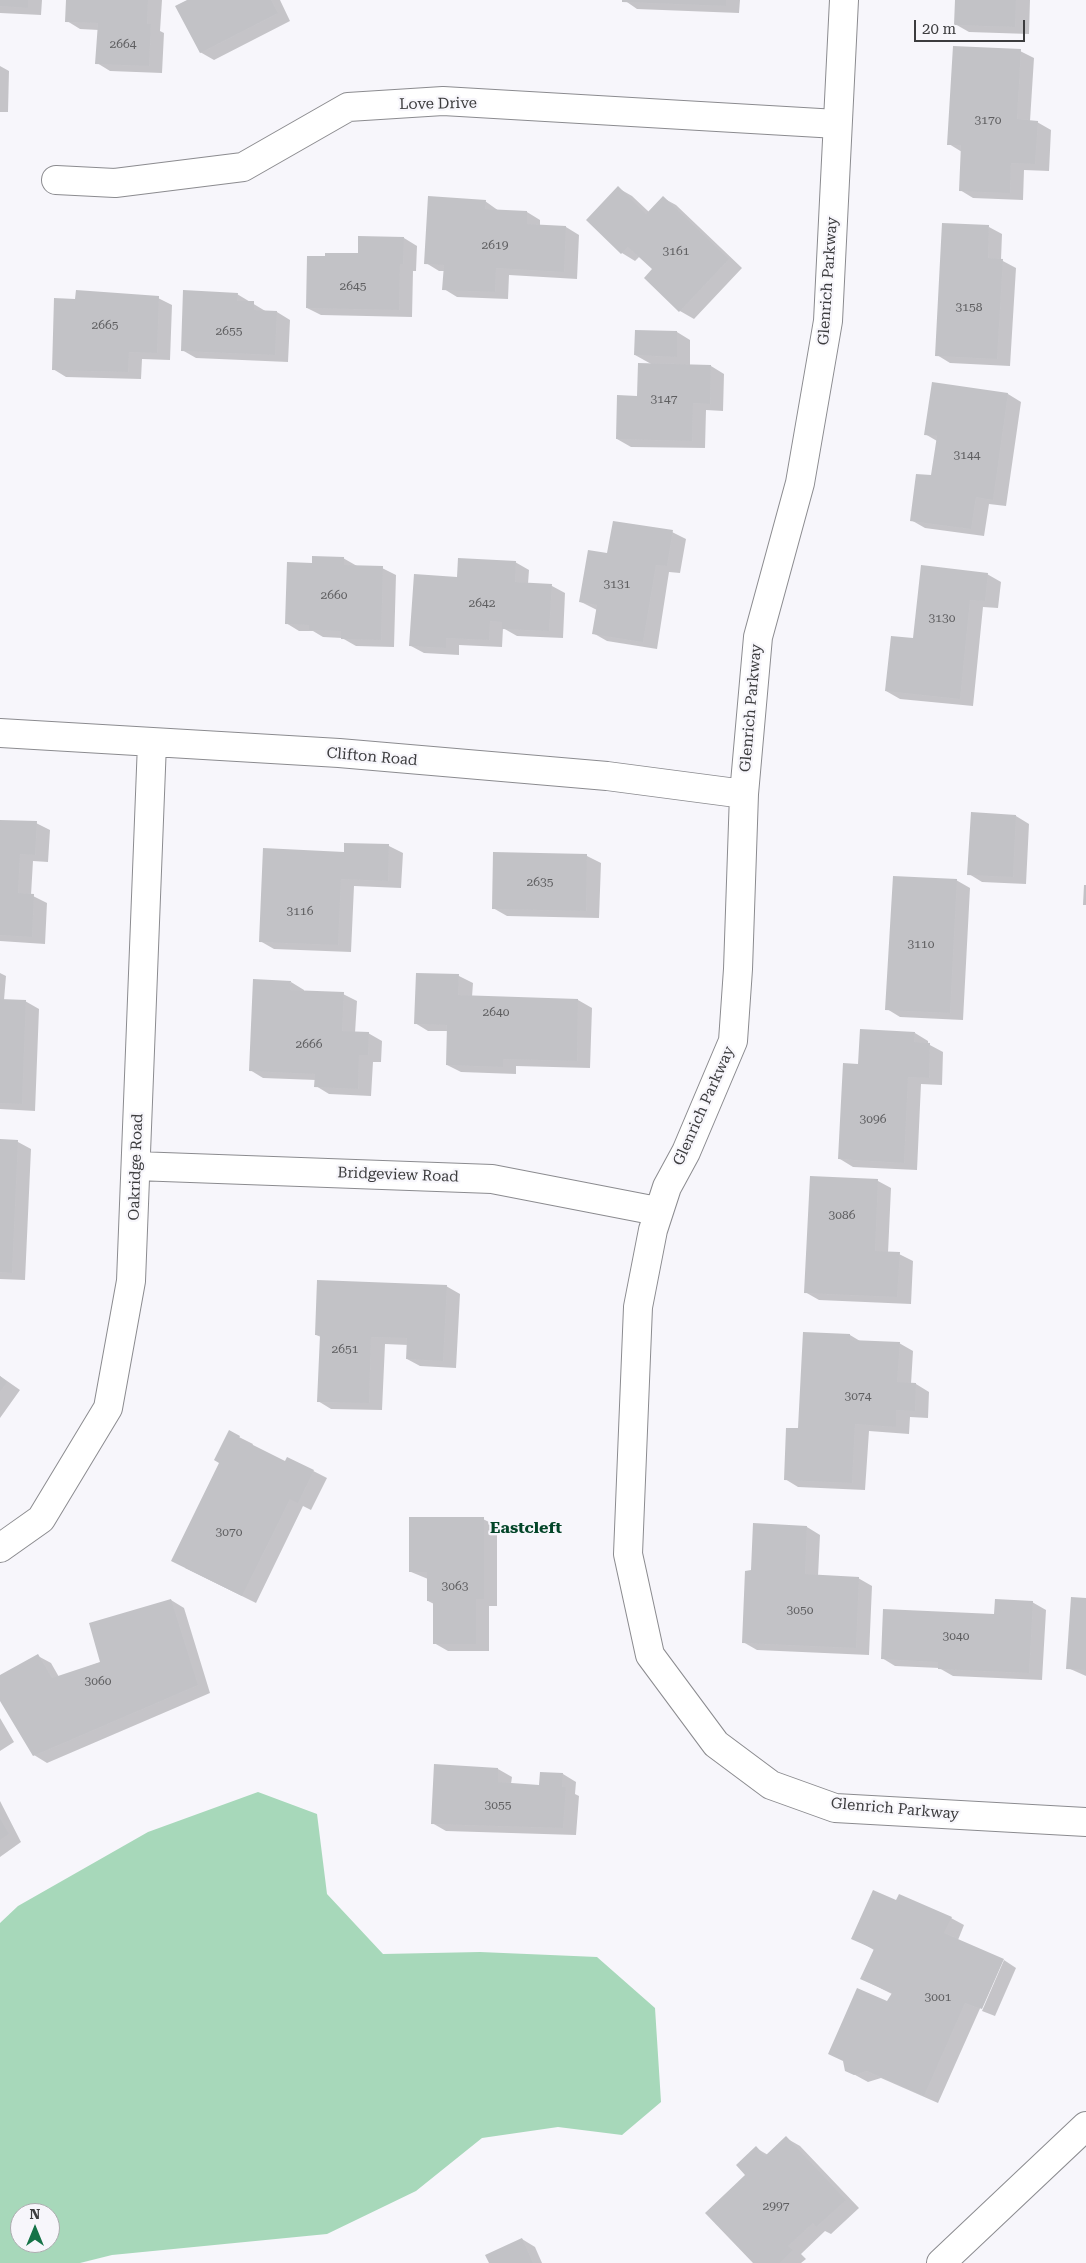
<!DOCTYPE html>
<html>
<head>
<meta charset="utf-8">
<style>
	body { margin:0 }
	#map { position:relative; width:1086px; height:2263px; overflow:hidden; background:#f7f6fb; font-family:"Roboto Serif",serif }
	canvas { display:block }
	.north { position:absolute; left:10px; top:2203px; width:50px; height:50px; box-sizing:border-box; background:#f7f6fb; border:1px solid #acacaf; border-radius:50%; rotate:0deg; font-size:14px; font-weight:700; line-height:20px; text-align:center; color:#3c3c3e }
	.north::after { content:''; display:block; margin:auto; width:18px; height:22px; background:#167348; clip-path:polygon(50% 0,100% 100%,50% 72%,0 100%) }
	.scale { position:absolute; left:914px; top:20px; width:111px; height:22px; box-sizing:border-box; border:2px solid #3c3c3e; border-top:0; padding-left:6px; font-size:15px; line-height:18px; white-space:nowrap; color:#3c3c3e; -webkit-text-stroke:4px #f7f6fb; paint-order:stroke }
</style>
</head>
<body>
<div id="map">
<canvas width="1086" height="2263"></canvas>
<div class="north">N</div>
<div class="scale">20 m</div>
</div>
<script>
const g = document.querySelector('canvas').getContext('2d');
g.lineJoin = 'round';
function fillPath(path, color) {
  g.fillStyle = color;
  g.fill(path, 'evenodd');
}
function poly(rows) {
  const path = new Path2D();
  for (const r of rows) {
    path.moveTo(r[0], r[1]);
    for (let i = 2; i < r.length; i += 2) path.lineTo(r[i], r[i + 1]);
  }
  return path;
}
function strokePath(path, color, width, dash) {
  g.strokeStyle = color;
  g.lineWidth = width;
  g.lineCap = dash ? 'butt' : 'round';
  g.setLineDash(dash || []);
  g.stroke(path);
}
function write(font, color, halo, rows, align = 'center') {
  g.font = font + ' "Roboto Serif",serif';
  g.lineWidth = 4.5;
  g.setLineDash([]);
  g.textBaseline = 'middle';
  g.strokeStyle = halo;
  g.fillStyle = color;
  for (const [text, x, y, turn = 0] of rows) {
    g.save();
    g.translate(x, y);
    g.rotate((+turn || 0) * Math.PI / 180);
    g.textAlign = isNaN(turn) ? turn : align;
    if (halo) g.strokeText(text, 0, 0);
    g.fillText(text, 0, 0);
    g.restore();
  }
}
fillPath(poly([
	[258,1792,317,1814,327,1894,383,1954,480,1952,597,1957,655,2008,661,2102,622,2135,558,2127,482,2138,416,2191,327,2234,112,2255,80,2263,0,2263,0,1923,18,1906,148,1832],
	[20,2213,50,2213,50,2243,20,2243]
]), '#a7d8ba');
fillPath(poly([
	[0,0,42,0,41,15,0,13],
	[68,0,162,0,160,31,164,33,162,73,110,71,97,63,99,30,80,29,67,21],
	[190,0,280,0,290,21,214,60,200,52],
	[624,0,740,0,739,13,637,9],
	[956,0,1030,0,1029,34,969,32,955,24],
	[1020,51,1034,58,1030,121,1037,122,1051,130,1049,171,1024,170,1023,200,973,198,960,190,962,152,949,144],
	[0,66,9,71,8,112,0,112],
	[618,188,632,196,649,212,663,198,676,205,742,268,694,319,680,311,646,278,654,269,640,256,635,261,622,253,587,220],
	[485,201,499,211,527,212,540,220,540,226,566,227,579,235,577,279,509,275,508,299,457,297,444,289,445,271,439,271,426,263],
	[989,227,1002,234,1001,260,1016,268,1010,366,950,363,937,355],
	[404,238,417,246,416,271,413,271,412,317,321,315,307,308,359,254],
	[237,294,267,312,277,312,290,320,288,362,196,358,182,350],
	[158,298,172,305,170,360,142,359,141,379,66,377,53,369,77,300],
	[677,332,690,340,690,365,711,366,724,374,723,411,706,410,705,448,631,447,617,439,653,365,635,355],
	[933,383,1008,394,1021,402,1006,506,989,504,984,536,925,528,911,520,932,477,937,441,925,434],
	[672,532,686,539,680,573,669,572,657,649,607,641,593,633,597,610,581,602,609,555],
	[343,558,357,566,382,568,396,575,394,647,356,646,342,638,323,637,313,631,299,631,286,623,313,564],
	[515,562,529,570,528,584,552,586,565,593,563,638,517,636,503,628,502,647,459,645,459,655,424,653,411,646,458,578],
	[987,574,1001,582,998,608,983,607,973,706,900,699,886,691,914,640],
	[972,813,1016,816,1029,824,1026,884,982,882,969,874],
	[0,821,36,823,50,830,48,862,33,861,31,895,47,903,45,944,0,941],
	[345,844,389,846,403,853,401,888,354,886,351,952,274,949,260,941,345,853],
	[494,853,587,856,601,863,599,918,507,916,493,908],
	[956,880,970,888,963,1020,900,1017,887,1009],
	[0,973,6,976,4,1000,25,1001,39,1009,35,1111,0,1109],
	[417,974,459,976,473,983,472,997,578,1000,592,1008,590,1068,516,1066,516,1074,461,1072,447,1065,448,1031,428,1031,415,1023],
	[291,982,304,990,304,992,343,994,357,1001,355,1033,368,1033,382,1041,381,1062,373,1062,371,1096,329,1094,316,1086,316,1080,263,1078,250,1070],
	[915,1033,928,1041,928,1044,943,1052,942,1085,921,1084,917,1170,853,1167,840,1159,860,1065],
	[0,1141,18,1142,31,1149,25,1280,0,1279],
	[811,1177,878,1181,891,1188,888,1253,899,1254,913,1261,911,1304,819,1300,805,1292],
	[446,1286,460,1294,456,1368,420,1366,407,1359,408,1345,385,1344,382,1410,331,1409,318,1401,321,1337,316,1335],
	[850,1335,860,1341,899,1343,913,1351,911,1384,916,1384,929,1392,928,1418,910,1417,909,1434,869,1431,865,1490,798,1487,785,1479,799,1429],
	[0,1376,20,1390,0,1418],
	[239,1437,253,1444,252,1446,286,1463,288,1458,327,1478,311,1510,303,1506,256,1603,185,1568],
	[483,1519,497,1526,497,1606,489,1606,489,1651,448,1651,434,1643,434,1604,428,1601,428,1579,411,1572],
	[807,1527,820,1535,818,1576,858,1578,872,1586,869,1655,757,1650,743,1642,752,1571],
	[171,1600,184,1608,210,1693,47,1763,34,1755,0,1699,0,1676,38,1656,51,1663,59,1677,101,1662],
	[1086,1600,1086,1676,1068,1668],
	[1032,1602,1046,1610,1042,1680,953,1676,939,1668,895,1666,882,1658],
	[0,1718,14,1742,0,1751],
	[435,1766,498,1769,512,1777,511,1784,541,1786,563,1774,576,1782,575,1794,579,1796,576,1835,446,1831,432,1823],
	[0,1801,21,1842,0,1857],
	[897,1902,951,1918,964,1925,958,1940,1002,1959,938,2103,881,2078,868,2082,846,2070,892,1994,862,1979,874,1950,853,1938],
	[1004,1960,1016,1968,995,2016,982,2011],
	[786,2138,800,2146,859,2208,831,2234,825,2231,801,2254,806,2259,801,2263,755,2263,746,2175,756,2148,768,2155],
	[522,2239,535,2247,542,2263,490,2263]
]), '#0003');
fillPath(poly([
	[0,0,28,0,28,8,0,6],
	[66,0,148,0,147,24,151,24,149,66,95,64,98,23,65,22],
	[187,0,271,0,278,13,200,53,175,6],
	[622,0,726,0,726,6,622,2],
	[955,0,1016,0,1015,27,954,25],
	[953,46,1021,49,1017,119,1038,121,1035,164,1011,163,1010,193,959,191,961,145,947,145],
	[618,186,646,214,663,196,729,259,679,312,644,278,652,269,628,247,621,254,586,220],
	[428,196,486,200,485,209,527,211,527,224,566,226,564,272,496,268,495,292,442,290,444,265,424,264],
	[942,223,989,225,988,258,1003,259,997,359,935,356],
	[358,236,404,237,403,264,400,264,399,310,306,308,307,256,325,256,325,253,358,253],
	[76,290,159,296,157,353,129,352,128,372,52,370,54,298,75,299],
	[183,290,238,293,237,301,254,301,254,310,277,311,275,355,181,351],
	[635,330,677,331,677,357,634,355],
	[638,363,711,365,710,404,693,403,692,441,616,439,617,395,637,396],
	[932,382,1008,393,993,500,976,497,971,529,910,521,916,474,931,475,937,436,924,435],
	[613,521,673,530,667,566,656,565,643,642,592,634,597,605,579,602,588,550,607,553],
	[312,556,344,557,344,565,383,566,381,640,341,639,341,631,309,630,309,625,285,624,287,562,312,563],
	[458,558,516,561,515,582,552,584,549,631,502,629,502,622,490,621,489,640,446,638,446,648,409,646,414,574,457,577],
	[921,565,988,573,985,601,970,600,960,699,885,691,891,636,913,638],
	[971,812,1016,815,1013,877,967,875],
	[0,820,37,821,35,855,20,854,18,893,34,894,32,937,0,935],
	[344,843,389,844,388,881,341,879,338,945,259,942,263,848,344,852],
	[493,852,587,854,586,911,492,909],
	[893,876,957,879,950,1013,885,1010],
	[1084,885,1086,885,1086,905,1083,905],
	[416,973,459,974,458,995,578,999,577,1061,503,1059,503,1067,446,1065,447,1025,414,1024],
	[253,979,291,981,290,990,344,992,342,1031,369,1032,368,1055,359,1055,358,1089,314,1087,315,1074,249,1071],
	[0,999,26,1000,22,1104,0,1103],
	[860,1029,915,1032,914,1042,930,1043,929,1078,908,1077,904,1163,838,1159,843,1063,858,1064],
	[0,1139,18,1140,12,1273,0,1272],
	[810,1176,878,1179,875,1251,900,1252,897,1297,804,1293],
	[317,1280,447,1285,443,1361,406,1359,407,1338,371,1337,369,1403,317,1402,320,1335,315,1335],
	[803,1332,850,1334,850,1340,900,1342,897,1382,916,1383,915,1411,896,1410,896,1427,855,1424,852,1483,784,1480,786,1428,798,1428],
	[0,1376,7,1382,0,1392],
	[229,1430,240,1436,239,1438,285,1461,287,1457,314,1470,298,1503,290,1499,242,1596,171,1561,219,1463,214,1460],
	[409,1517,484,1517,484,1599,476,1599,476,1644,433,1644,433,1601,427,1601,427,1572,409,1572],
	[753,1523,807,1526,805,1574,859,1577,856,1648,742,1643,745,1571,751,1570],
	[1071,1597,1086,1598,1086,1670,1066,1669],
	[171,1599,198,1685,33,1756,0,1701,0,1675,38,1654,52,1678,100,1662,89,1623],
	[995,1599,1033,1601,1029,1673,938,1669,938,1662,881,1659,883,1609,994,1614],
	[434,1764,498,1768,498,1782,539,1785,540,1772,563,1773,562,1787,566,1787,563,1828,431,1824],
	[0,1818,9,1834,0,1840],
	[873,1890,896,1900,899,1894,952,1917,944,1933,1004,1959,982,2009,965,2003,924,2096,867,2071,854,2075,845,2071,843,2061,828,2054,857,1988,887,2001,892,1993,860,1979,874,1949,851,1939],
	[786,2136,846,2200,816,2227,813,2223,788,2246,793,2250,780,2263,753,2263,705,2213,745,2175,736,2165,756,2146,765,2156],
	[522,2238,533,2263,489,2263,485,2255]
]), '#c2c2c6');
const minor = poly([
	[844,0,828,321,800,483,758,637,744,794,738,969,733,1041,686,1152,667,1187,653,1230,638,1307,628,1554,650,1655,716,1744,771,1785,835,1808,1086,1822],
	[56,180,115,183,243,167,348,107,443,101,837,124],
	[0,733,339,753,607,776,744,794],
	[136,1166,492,1179,657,1211],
	[0,1548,41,1519,108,1408,131,1281,152,743],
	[941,2263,1086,2126]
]);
strokePath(minor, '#8b8b8f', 30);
strokePath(minor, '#fff', 28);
write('12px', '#5e5e60', null, [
	["2664",123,44],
	["3170",988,120],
	["2619",495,245],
	["3161",676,251],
	["2645",353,286],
	["3158",969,307],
	["2665",105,325],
	["2655",229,331],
	["3147",664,399],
	["3144",967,455],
	["3131",617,584],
	["2660",334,595],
	["2642",482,603],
	["3130",942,618],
	["2635",540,882],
	["3116",300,911],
	["3110",921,944],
	["2640",496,1012],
	["2666",309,1044],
	["3096",873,1119],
	["3086",842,1215],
	["2651",345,1349],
	["3074",858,1396],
	["3070",229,1532],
	["3063",455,1586],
	["3050",800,1610],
	["3040",956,1636],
	["3060",98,1681],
	["3055",498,1805],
	["3001",938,1997],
	["2997",776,2206]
]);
write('15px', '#3c3c3e', '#f7f6fb', [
	["Love Drive",438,104,-1],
	["Glenrich Parkway",828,281,-86],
	["Glenrich Parkway",751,708,-85],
	["Clifton Road",372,757,5],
	["Glenrich Parkway",704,1106,-66],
	["Oakridge Road",136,1167,-88],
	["Bridgeview Road",398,1175,2],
	["Glenrich Parkway",895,1809,5]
]);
write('bold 16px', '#034528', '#f7f6fb', [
	["Eastcleft",526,1528]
]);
</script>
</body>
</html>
